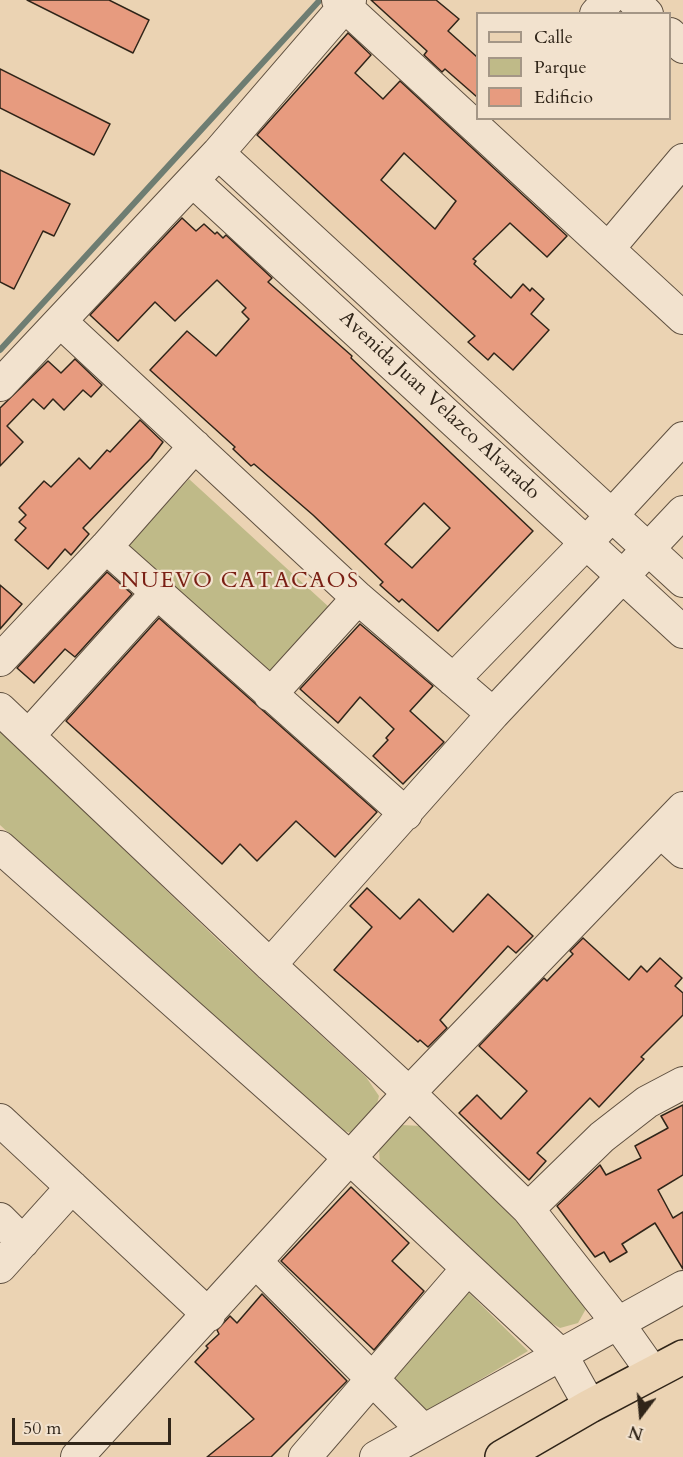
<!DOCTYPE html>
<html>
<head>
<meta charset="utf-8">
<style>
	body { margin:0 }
	#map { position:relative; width:683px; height:1457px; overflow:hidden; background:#ebd3b3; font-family:Cardo,serif }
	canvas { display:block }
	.legend { position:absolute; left:476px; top:12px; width:195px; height:108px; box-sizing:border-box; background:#f2e2ce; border:2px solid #a49686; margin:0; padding:8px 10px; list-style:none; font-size:18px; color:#302519 }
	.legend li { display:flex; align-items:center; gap:12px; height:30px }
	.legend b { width:30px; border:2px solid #a49686 }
	.north { position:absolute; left:611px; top:1385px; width:60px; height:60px; -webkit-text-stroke:4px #f2e2ce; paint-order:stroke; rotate:196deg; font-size:16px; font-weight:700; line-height:24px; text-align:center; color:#302519 }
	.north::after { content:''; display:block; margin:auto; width:21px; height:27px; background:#302519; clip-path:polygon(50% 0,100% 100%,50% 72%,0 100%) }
	.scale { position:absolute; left:12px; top:1418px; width:159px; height:27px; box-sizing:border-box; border:3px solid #302519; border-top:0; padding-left:8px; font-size:18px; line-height:21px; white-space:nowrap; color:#302519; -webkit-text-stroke:4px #f2e2ce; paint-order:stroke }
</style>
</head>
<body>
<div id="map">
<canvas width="683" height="1457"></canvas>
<ul class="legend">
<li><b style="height:8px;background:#ebd3b3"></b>Calle</li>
<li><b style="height:16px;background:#bfba88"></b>Parque</li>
<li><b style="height:16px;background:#e79b7f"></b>Edificio</li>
</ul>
<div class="north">N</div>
<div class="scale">50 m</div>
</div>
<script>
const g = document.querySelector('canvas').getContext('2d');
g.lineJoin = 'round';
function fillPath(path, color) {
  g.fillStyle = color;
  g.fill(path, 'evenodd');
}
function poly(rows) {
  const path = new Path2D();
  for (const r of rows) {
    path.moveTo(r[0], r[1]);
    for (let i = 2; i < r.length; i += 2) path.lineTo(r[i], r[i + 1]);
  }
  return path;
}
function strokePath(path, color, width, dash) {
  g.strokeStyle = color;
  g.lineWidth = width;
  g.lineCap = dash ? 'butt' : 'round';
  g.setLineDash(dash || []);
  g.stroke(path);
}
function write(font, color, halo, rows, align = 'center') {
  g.font = font + ' Cardo,serif';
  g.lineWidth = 4.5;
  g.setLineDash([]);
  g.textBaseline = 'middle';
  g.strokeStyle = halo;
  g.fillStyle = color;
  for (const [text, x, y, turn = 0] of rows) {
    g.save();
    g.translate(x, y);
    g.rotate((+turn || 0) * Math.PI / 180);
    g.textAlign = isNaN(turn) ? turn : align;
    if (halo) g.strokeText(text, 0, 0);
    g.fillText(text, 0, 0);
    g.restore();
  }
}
fillPath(poly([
	[189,479,330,608,265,677,125,549],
	[0,730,222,944,366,1077,379,1096,373,1119,351,1133,332,1127,0,825],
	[401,1125,422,1126,584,1290,587,1307,578,1323,560,1328,546,1320,380,1166,379,1149,385,1133],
	[461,1285,528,1351,419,1416,382,1376]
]), '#bfba88');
strokePath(poly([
	[0,350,320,0]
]), '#6e7d72', 6);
const building = poly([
	[27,0,109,0,149,20,133,53,27,0],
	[371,0,436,0,459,19,448,31,477,57,477,97,445,69,442,72,424,55,427,51,371,0],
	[348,33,371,55,355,73,383,99,400,81,567,236,547,257,510,223,473,259,476,261,474,264,511,298,523,284,530,291,532,288,544,299,531,314,549,330,513,370,494,353,488,360,468,342,475,336,257,135,348,33],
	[404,153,456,201,435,229,381,180,404,153],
	[0,69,110,124,94,155,0,108,0,69],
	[0,170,70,204,54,236,43,231,14,289,0,282,0,170],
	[182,218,196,231,204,224,215,234,217,232,223,238,226,235,272,278,268,282,352,356,351,358,533,531,438,631,402,599,399,602,380,585,383,582,313,515,254,464,251,466,233,449,235,447,150,370,187,331,216,356,249,319,242,312,246,308,217,280,175,321,155,302,118,341,90,315,182,218],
	[424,503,450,528,412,568,385,544,424,503],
	[75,359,102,385,91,397,83,390,64,410,53,399,44,409,33,399,7,426,23,442,0,466,0,408,48,361,61,373,75,359],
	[140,420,163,442,151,458,83,528,89,534,71,555,65,549,48,569,15,540,26,528,19,522,26,515,19,508,44,481,51,487,79,458,90,469,107,450,110,452,140,420],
	[107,572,132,594,75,657,65,649,34,683,17,668,107,572],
	[0,585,22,604,0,629,0,585],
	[159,618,377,812,335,857,296,821,257,861,240,844,222,864,66,721,159,618],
	[360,624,433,686,410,711,444,742,403,784,373,756,388,740,386,738,394,729,360,697,338,723,300,689,360,624],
	[367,888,400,919,419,899,453,932,488,894,533,936,516,953,508,946,440,1020,447,1028,428,1047,420,1040,418,1042,334,970,372,927,350,906,367,888],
	[583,938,629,980,641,966,647,972,660,958,682,978,675,986,683,993,683,1015,641,1057,644,1059,599,1107,590,1098,537,1153,546,1161,529,1180,459,1113,477,1095,501,1119,527,1091,479,1046,544,978,547,981,573,954,570,951,583,938],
	[683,1105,683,1175,658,1190,673,1218,683,1212,683,1269,655,1223,622,1244,627,1252,610,1262,604,1252,595,1257,557,1206,600,1165,606,1175,641,1158,635,1146,668,1128,661,1116,683,1105],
	[351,1187,409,1243,392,1261,424,1291,374,1350,281,1261,351,1187],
	[262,1294,347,1381,271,1457,207,1457,254,1419,195,1362,208,1348,206,1346,219,1334,217,1330,230,1316,237,1323,262,1294]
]);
fillPath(building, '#e79b7f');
strokePath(building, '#302519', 1.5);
const minor = poly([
	[338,0,683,318],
	[633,0,647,14],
	[596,14,608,0],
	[670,34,683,47],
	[218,153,683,581],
	[193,181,683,632],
	[608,249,683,160],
	[61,322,358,598,493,714],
	[0,385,218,153,350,0],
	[106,547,406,814],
	[0,660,106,547,195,446],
	[453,680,587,542,683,438],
	[270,695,358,598],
	[0,709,270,965,409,1093,528,1209,617,1322,653,1373],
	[29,735,158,592],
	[661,832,683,852],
	[0,847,351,1159,562,1356,590,1406],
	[270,965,493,714,683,512],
	[0,1120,209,1315],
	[528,1209,602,1137,647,1102,683,1083],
	[0,1219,23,1242],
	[257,1263,422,1429],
	[0,1267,72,1187],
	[77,1457,409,1093,683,808],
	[305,1457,468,1268],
	[376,1457,683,1287]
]);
const major = poly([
	[502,1457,590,1406,683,1357]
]);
strokePath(minor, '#5f5040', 34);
strokePath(major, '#302519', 36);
strokePath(minor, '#f2e2ce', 32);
strokePath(major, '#ebd3b3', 33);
write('20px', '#302519', '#f2e2ce', [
	["Avenida Juan Velazco Alvarado",439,406,43]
]);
g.letterSpacing = '1.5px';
write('22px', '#7a1f14', '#f2e2ce', [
	["NUEVO CATACAOS",240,582]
]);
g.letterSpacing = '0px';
</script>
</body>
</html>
